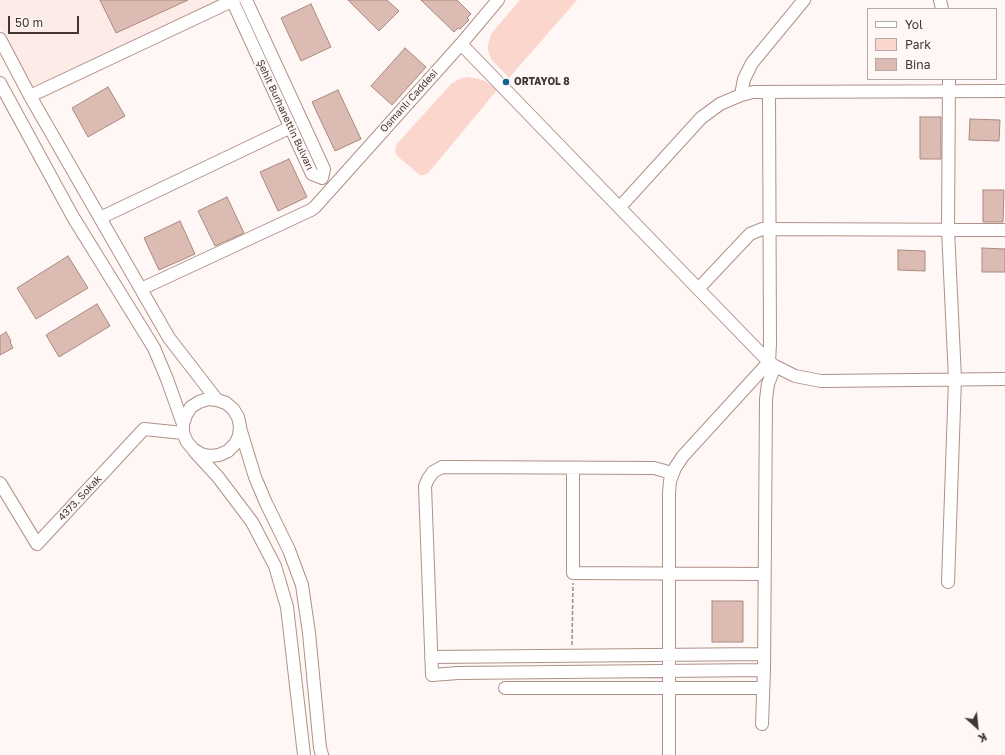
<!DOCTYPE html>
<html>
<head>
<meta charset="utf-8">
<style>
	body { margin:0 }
	#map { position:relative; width:1005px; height:755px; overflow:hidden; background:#fef7f5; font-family:"Golos Text",sans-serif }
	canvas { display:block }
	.legend { position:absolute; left:867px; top:8px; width:130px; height:72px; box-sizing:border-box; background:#fef7f5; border:1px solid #b3a9a7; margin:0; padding:5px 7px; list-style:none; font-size:12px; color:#433532 }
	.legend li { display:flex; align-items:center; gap:8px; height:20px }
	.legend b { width:20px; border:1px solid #b3a9a7 }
	.north { position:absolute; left:957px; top:707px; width:40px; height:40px; -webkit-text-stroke:3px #fef7f5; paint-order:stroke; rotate:153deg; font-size:11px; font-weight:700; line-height:16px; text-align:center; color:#433532 }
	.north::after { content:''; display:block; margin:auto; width:14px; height:18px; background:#433532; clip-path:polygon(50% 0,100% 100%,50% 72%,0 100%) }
	.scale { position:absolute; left:8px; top:16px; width:71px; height:18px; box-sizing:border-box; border:2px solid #433532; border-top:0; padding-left:5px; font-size:12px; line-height:14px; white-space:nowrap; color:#433532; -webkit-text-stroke:3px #fef7f5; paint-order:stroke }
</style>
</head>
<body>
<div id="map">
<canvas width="1005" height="755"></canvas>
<ul class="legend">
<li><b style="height:5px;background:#fff"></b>Yol</li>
<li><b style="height:11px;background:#fbd6cc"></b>Park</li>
<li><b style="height:11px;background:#dcbbb2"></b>Bina</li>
</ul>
<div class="north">K</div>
<div class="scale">50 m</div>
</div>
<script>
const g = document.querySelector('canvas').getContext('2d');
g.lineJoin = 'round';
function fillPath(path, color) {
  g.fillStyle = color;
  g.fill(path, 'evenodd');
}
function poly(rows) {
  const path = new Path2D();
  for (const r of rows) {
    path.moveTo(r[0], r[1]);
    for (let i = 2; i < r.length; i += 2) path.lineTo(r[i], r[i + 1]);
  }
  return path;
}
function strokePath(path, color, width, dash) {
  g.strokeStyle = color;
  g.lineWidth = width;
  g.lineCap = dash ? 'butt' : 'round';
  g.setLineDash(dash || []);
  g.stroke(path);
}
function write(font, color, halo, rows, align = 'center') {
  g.font = font + ' "Golos Text",sans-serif';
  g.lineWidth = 3.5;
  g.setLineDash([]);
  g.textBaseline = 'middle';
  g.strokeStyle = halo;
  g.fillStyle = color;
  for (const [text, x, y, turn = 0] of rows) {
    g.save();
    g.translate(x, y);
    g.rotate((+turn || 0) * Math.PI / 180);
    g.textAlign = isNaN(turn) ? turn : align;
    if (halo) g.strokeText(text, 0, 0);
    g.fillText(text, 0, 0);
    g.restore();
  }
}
fillPath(poly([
	[0,0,228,0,231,7,39,101,0,27]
]), '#fcebe6');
fillPath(poly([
	[520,0,577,0,509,78,491,59,488,50,488,45,491,34],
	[467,77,479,79,485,81,497,90,429,172,425,175,420,175,397,156,395,151,396,145,451,84,459,79]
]), '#fbd6cc');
const building = poly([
	[100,0,188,0,116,33,100,0],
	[348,0,387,0,399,11,379,31,348,0],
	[421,0,457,0,471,14,467,18,469,20,460,29,458,28,454,32,421,0],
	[311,4,331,47,301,61,281,18,311,4],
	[405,48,426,67,392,105,371,86,405,48],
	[108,87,125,116,88,137,72,108,108,87],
	[338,90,361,139,335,151,312,102,338,90],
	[920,117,941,117,941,159,920,159,920,117],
	[970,119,1000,120,999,141,969,140,970,119],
	[289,159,307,197,278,211,260,172,289,159],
	[983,190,1004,190,1003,222,983,222,983,190],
	[227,197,244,233,215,246,198,211,227,197],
	[180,221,195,254,159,270,144,238,180,221],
	[982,248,1005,249,1005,272,982,272,982,248],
	[898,250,925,251,925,271,898,270,898,250],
	[68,256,88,288,36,319,17,288,68,256],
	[97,304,110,326,59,357,46,335,97,304],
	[6,332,11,341,10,342,13,348,0,355,0,336,6,332],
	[712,601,743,601,743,642,712,642,712,601]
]);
fillPath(building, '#dcbbb2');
strokePath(building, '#a98981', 1);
const minor = poly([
	[232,0,312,174,322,178],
	[246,0,324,169,322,178],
	[940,0,942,9],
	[0,39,30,96,169,338,217,400,226,403,233,409,238,417,240,426,239,436,235,444,228,451,219,455,210,456,201,454,193,449,187,442,183,433,183,424,186,415,191,407,199,402,208,399,217,400],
	[461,44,769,362,775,366,795,376,821,381,1005,379],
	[0,83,73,217,154,348,167,379,183,424],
	[741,95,744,79,752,63,804,0],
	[30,96,234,0],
	[620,207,701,118,720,104,741,95,753,92,1005,91],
	[100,218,291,127],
	[699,288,750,234,762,229,1005,230],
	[141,289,311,210,315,207,461,44,498,0],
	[240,428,255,477,266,503,289,550,302,585,309,633,320,748,322,755],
	[195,452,218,477,252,522,275,566,287,607,304,755],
	[573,468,573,573,764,574],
	[672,475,665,471,654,468,442,467,433,472,428,479,425,486,432,675,458,673,764,670],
	[0,483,37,544,144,429,183,433],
	[948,582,955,379,948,230,949,79],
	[431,657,764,654],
	[505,688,763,688],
	[762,724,764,670,766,399,768,384,775,366],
	[669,755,669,493,670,481,675,468,683,456,769,362,770,344,769,92]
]);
strokePath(minor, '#b09188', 14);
strokePath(poly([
	[572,645,573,583]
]), '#998e8c', 1.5, [4, 2]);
strokePath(minor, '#fff', 12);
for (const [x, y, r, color] of [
	[506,82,4,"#0f6294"]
]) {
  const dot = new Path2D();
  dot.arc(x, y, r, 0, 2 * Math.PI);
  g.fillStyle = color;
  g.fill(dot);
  strokePath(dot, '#fef7f5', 1.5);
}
write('bold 10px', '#433532', '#fef7f5', [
	["ORTAYOL 8",514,82]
], 'left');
write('10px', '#433532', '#fef7f5', [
	["Osmanlı Caddesi",409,101,-48],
	["Şehit Burhanettin Bulvarı",285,115,65],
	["4373. Sokak",80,498,-47]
]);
</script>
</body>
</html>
